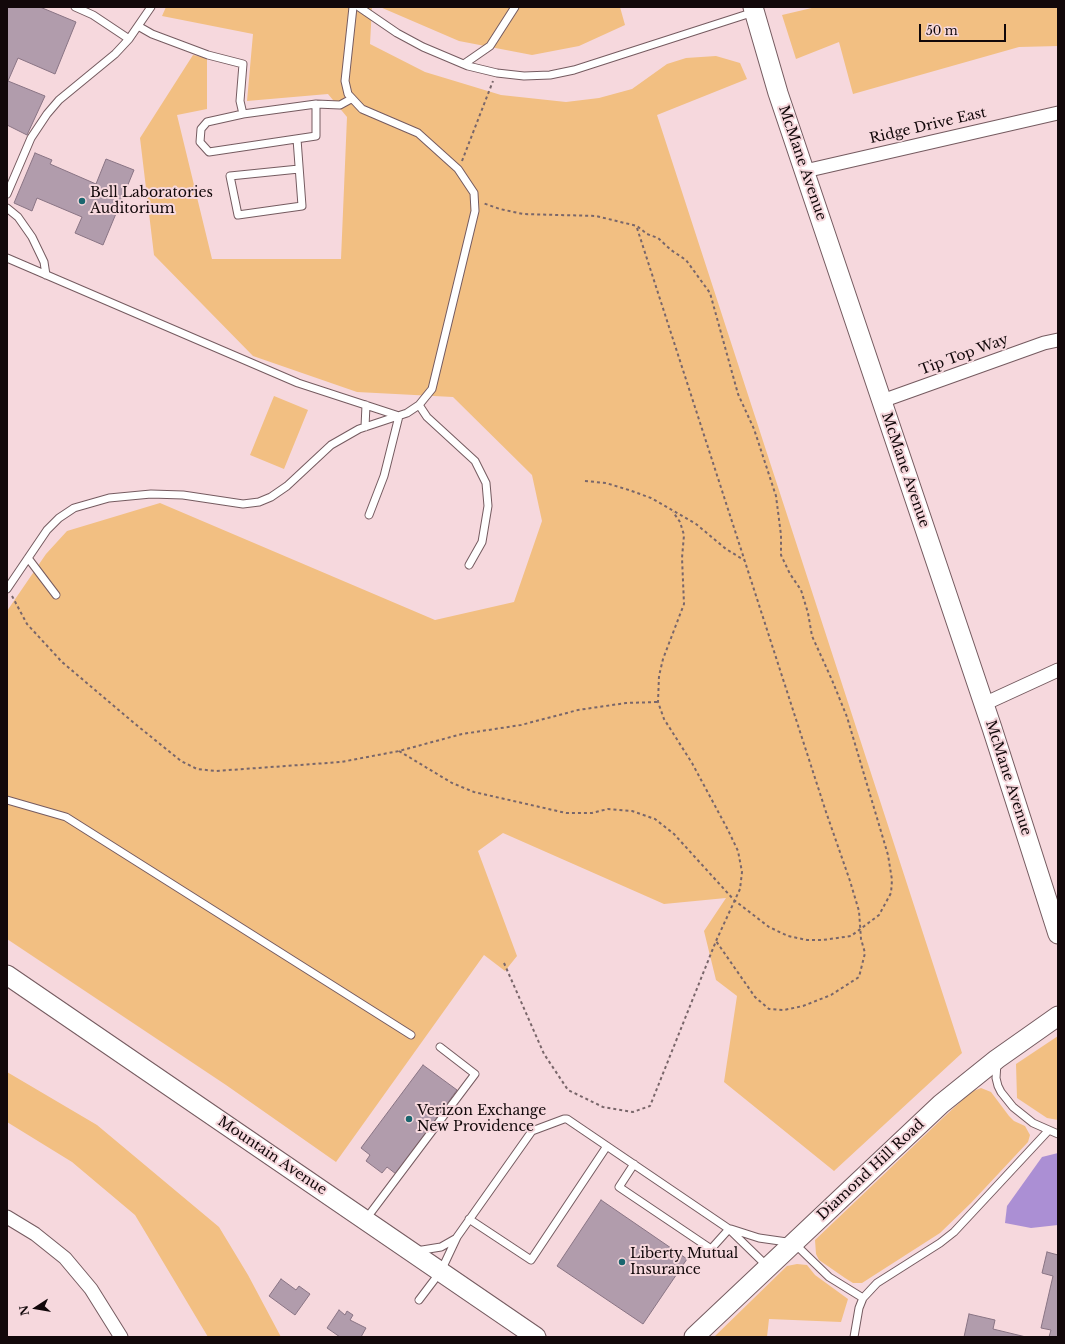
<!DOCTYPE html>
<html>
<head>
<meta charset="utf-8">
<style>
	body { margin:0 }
	#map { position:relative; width:1065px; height:1344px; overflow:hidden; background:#f6d8dd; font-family:"Libre Baskerville",serif }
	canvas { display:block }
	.frame { position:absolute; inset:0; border:8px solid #12080a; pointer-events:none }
	.north { position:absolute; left:16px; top:1288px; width:40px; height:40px; -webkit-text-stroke:3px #f6d8dd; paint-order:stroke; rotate:258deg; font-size:11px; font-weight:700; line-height:16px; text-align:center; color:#12080a }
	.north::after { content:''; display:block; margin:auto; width:14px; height:18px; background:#12080a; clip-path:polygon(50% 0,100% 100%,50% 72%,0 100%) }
	.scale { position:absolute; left:919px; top:24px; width:87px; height:18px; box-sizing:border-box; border:2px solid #12080a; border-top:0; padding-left:5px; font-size:12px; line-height:14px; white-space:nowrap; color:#12080a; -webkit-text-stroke:3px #f6d8dd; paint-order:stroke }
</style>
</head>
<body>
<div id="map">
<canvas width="1065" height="1344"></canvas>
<div class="frame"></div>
<div class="north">N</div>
<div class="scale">50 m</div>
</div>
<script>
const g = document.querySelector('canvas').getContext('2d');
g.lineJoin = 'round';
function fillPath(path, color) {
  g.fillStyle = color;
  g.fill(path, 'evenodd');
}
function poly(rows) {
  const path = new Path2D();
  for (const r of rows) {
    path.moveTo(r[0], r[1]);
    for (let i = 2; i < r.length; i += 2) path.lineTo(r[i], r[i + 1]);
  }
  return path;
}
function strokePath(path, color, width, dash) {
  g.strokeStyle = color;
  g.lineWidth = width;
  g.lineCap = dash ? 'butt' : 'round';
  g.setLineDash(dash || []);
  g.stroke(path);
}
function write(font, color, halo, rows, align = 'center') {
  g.font = font + ' "Libre Baskerville",serif';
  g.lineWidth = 4;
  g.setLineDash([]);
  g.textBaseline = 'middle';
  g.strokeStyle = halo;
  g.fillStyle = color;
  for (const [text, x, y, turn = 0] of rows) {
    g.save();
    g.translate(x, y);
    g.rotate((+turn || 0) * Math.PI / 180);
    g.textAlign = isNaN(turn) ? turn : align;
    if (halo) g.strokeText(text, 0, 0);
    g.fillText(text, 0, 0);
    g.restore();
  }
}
fillPath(poly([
	[166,7,372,7,370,44,425,72,501,95,566,102,599,98,632,89,667,64,686,58,716,56,740,63,747,79,657,115,962,1053,834,1171,724,1082,737,996,716,980,704,931,726,898,664,904,503,833,478,851,517,956,505,971,484,955,336,1162,226,1085,7,939,7,611,46,554,67,531,160,503,435,620,514,602,542,521,532,475,453,397,357,392,253,356,154,255,140,138,193,55,207,58,207,109,177,115,212,259,341,259,347,117,328,94,247,101,253,34,162,16],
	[380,7,620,7,625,25,579,46,532,55,459,41],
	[816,7,1058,7,1058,46,1019,47,853,94,839,42,796,59,782,15],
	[274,396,308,410,284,469,250,455],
	[1058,1036,1058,1120,1047,1118,1017,1098,1016,1064],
	[7,1072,97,1125,219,1227,248,1275,281,1337,208,1337,135,1215,72,1162,7,1122],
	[981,1088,991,1092,1009,1116,1014,1121,1025,1126,1030,1135,1028,1142,971,1203,940,1233,862,1283,853,1283,845,1278,819,1260,816,1254,815,1240,945,1116,971,1092],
	[797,1264,807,1265,815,1275,848,1299,841,1322,769,1319,767,1337,714,1337,787,1266]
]), '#f2bf82');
fillPath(poly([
	[1058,1153,1058,1225,1031,1228,1005,1223,1007,1206,1042,1157]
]), '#ab8fd4');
const building = poly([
	[7,7,40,7,76,22,55,74,18,58,8,81,45,96,27,135,7,125,7,7],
	[35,153,52,160,50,164,96,184,106,159,134,170,103,245,75,233,82,217,37,198,32,211,14,203,35,153],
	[423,1065,457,1090,396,1174,387,1167,382,1173,366,1161,370,1155,361,1148,423,1065],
	[601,1200,687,1259,643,1324,557,1266,601,1200],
	[1047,1252,1058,1255,1058,1337,1049,1337,1051,1330,1041,1328,1053,1276,1042,1273,1047,1252],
	[281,1279,296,1290,299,1286,310,1294,295,1315,269,1296,281,1279],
	[339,1310,345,1315,347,1311,353,1315,350,1320,366,1328,361,1337,340,1337,327,1328,339,1310],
	[969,1314,995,1320,993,1329,1026,1337,964,1337,969,1314]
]);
fillPath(building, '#b19cac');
strokePath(building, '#897484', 1);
const lane = poly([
	[75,7,93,15,129,39],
	[359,7,397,33,423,47,468,66,497,73,524,76,550,75,574,70,754,12],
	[138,26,152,34,208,55,243,64,240,101,243,114],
	[464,64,490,46,515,7],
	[316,104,316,136,209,152,200,142,201,129,207,122,243,114,316,104],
	[316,104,340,105,351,99],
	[297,139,302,206,238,215,230,176,299,169],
	[7,194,31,138,47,114,59,100,115,54,129,39,151,7],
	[7,208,18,217,32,237,44,262,46,275],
	[7,258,298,383,399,416,384,476,369,515],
	[419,405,427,417,475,461,486,483,488,506,482,542,469,565],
	[365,427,366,405],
	[28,558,56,595],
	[7,589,47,530,59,518,74,508,109,498,151,494,183,495,243,504,259,502,271,497,287,486,331,445,359,429,407,413,419,405,432,389,475,211,474,193,458,169,418,133,362,109,348,94,345,81,353,7],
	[7,800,66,817,411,1035],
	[997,1063,996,1078,998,1086,1001,1092,1013,1107,1033,1123,1058,1134],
	[634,1164,619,1187,711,1249,729,1229],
	[366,1219,475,1074,440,1047],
	[469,1219,531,1260,607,1146],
	[731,1229,759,1238,794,1243,829,1277,863,1298],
	[416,1251,441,1247,455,1239],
	[419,1300,441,1271,457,1237,532,1131,564,1119,567,1119,729,1229,768,1267],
	[854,1337,859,1308,863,1298,877,1283,940,1243,954,1232,1048,1131]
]);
const street = poly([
	[805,171,1058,113],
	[882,401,1044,343,1058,340],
	[984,704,1058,670],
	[7,1217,35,1234,65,1258,91,1289,121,1337]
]);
const secondary = poly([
	[753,7,778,93,992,728,1058,934],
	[7,975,536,1337],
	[694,1337,941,1104,997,1059,1058,1016]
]);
strokePath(lane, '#755b60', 9);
strokePath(street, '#755b60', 15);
strokePath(secondary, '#755b60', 21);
strokePath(poly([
	[462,161,493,81],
	[637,228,826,812,850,881,859,911,861,939,865,953,859,977,831,995,803,1006,784,1010,769,1009,755,997,716,941],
	[585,481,606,483,629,490,651,498,696,524,726,549,744,560],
	[12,596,27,624,62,662,134,723,181,761,197,769,216,771,341,762,399,751,462,734,521,725,578,710,626,703,658,702],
	[399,751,452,783,474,792,566,813,592,813,608,809,632,811,655,819,674,834,734,900,769,927,788,936,807,940,823,940,851,936,879,915,891,893,892,880,888,855,847,717,832,680,812,636,808,613,801,590,790,574,781,555,781,535,776,496,754,429,738,394,710,293,686,260,671,250,658,238,647,234,637,226,596,216,523,214,500,209,483,203],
	[504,963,544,1054,568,1090,603,1107,633,1112,650,1106,716,941,740,889,742,872,738,851,728,830,692,763,664,719,658,702,659,676,663,659,684,604,682,558,684,535,680,522,673,512]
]), '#79666a', 2, [3, 3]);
strokePath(lane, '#fff', 7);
strokePath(street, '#fff', 13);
strokePath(secondary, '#fff', 19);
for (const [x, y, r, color] of [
	[82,201,4,"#1a666f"],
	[409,1119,4,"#1a666f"],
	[622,1262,4,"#1a666f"]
]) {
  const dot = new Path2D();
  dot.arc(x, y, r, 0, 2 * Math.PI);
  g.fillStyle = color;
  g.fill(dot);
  strokePath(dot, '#f6d8dd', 1.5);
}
write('14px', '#12080a', '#f6d8dd', [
	["Ridge Drive East",928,126,-13],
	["McMane Avenue",802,163,71],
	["Tip Top Way",964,355,-20],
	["McMane Avenue",905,470,71],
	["McMane Avenue",1008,778,72],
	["Mountain Avenue",272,1156,34],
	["Diamond Hill Road",871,1170,-43]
]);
write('14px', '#12080a', '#f6d8dd', [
	["Bell Laboratories",90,193],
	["Auditorium",90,209],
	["Verizon Exchange",417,1111],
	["New Providence",417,1127],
	["Liberty Mutual",630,1254],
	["Insurance",630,1270]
], 'left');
</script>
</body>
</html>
